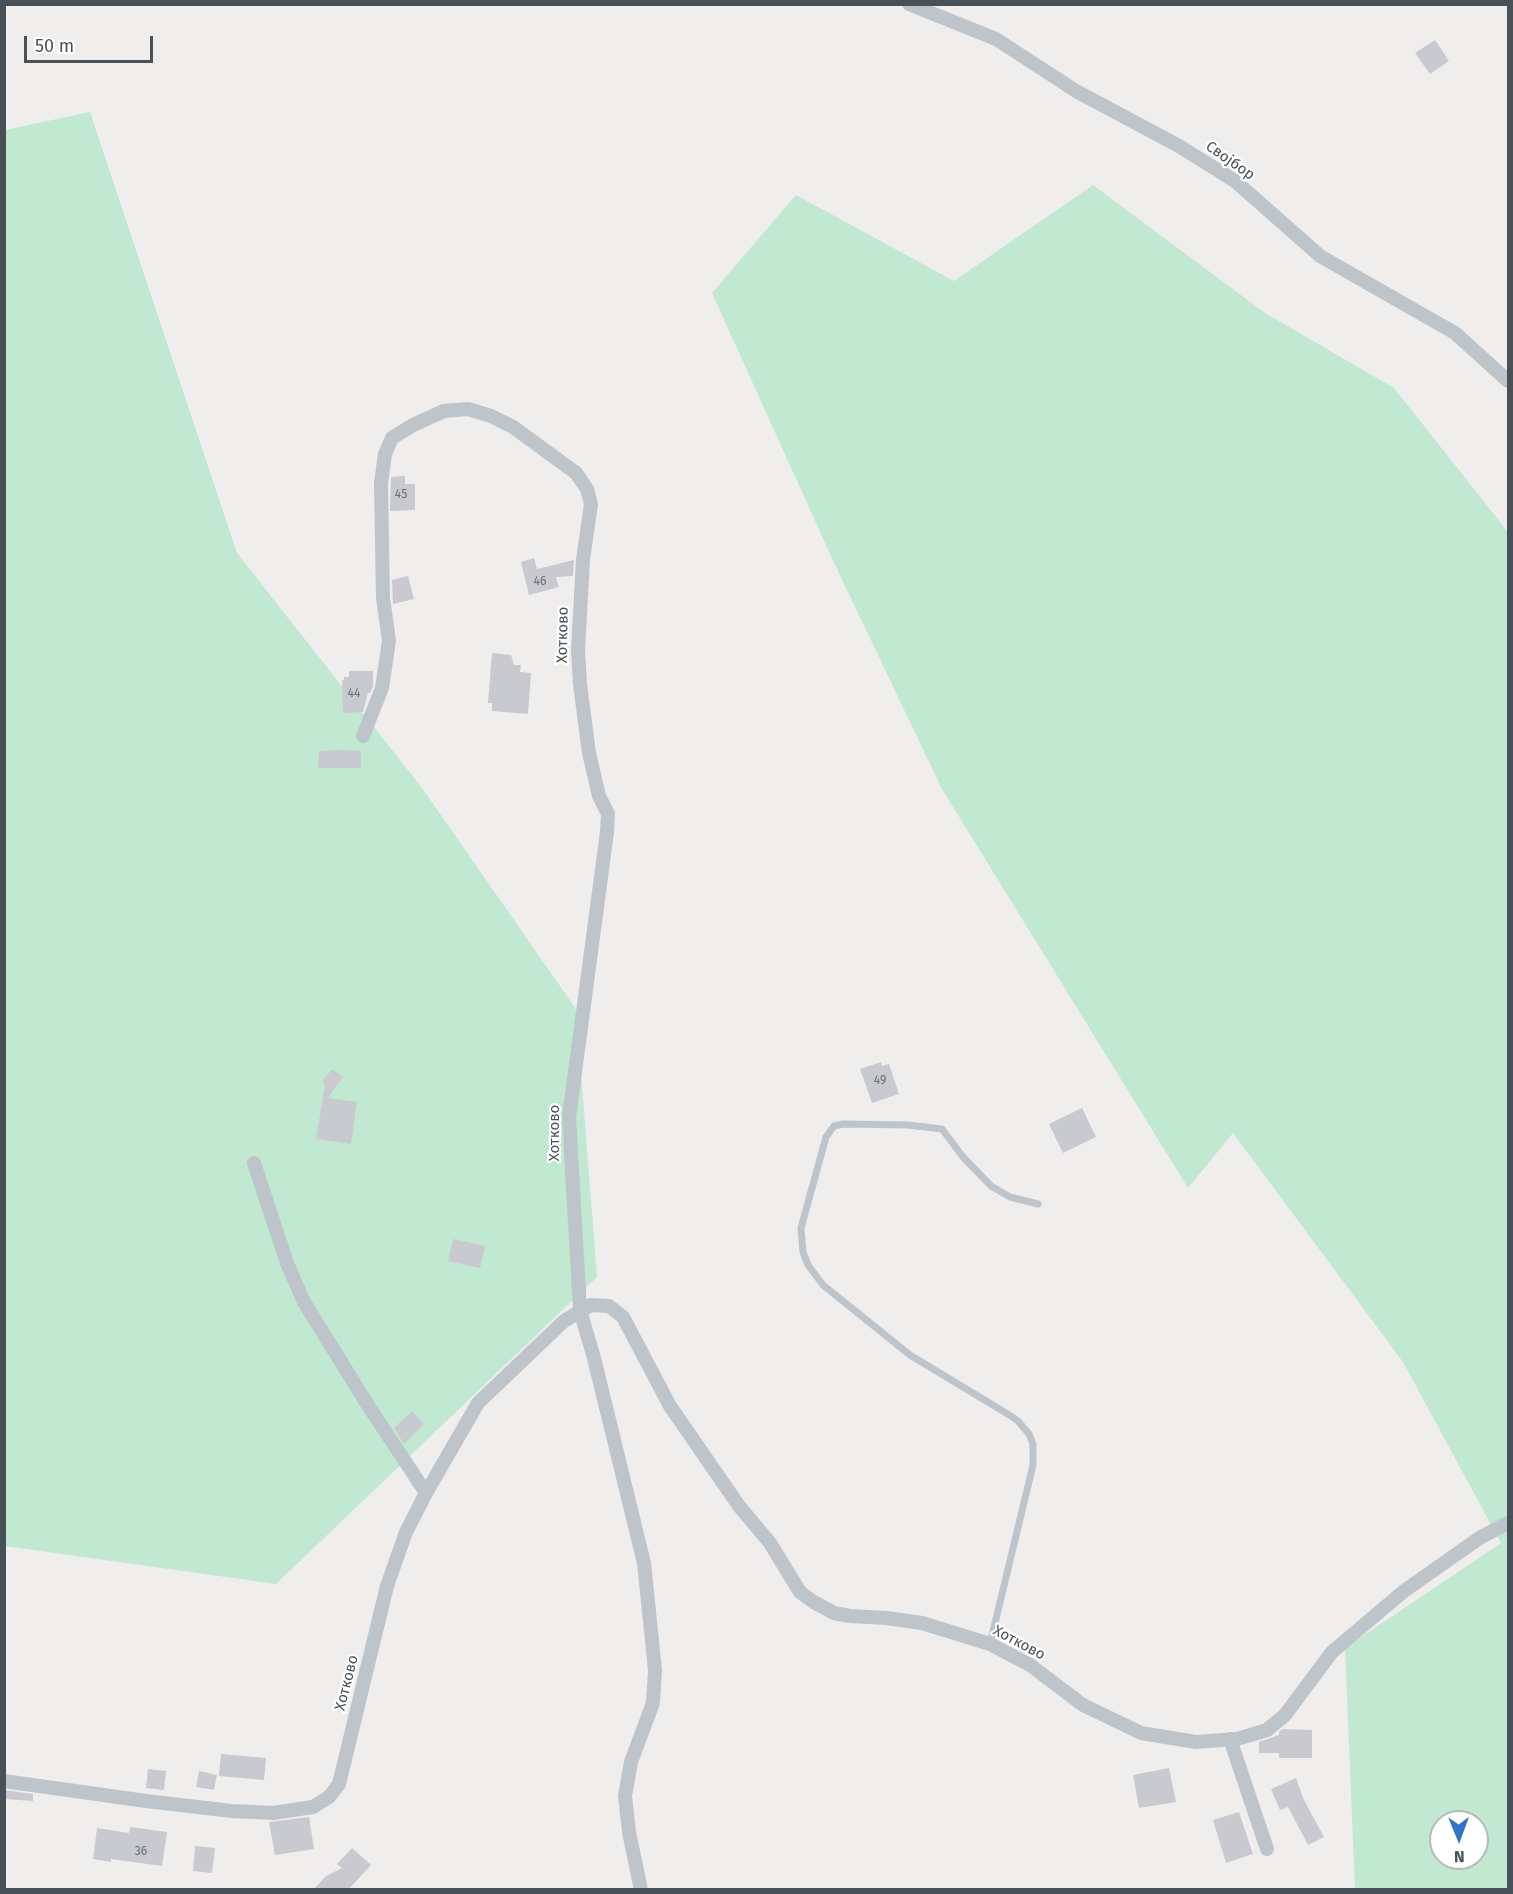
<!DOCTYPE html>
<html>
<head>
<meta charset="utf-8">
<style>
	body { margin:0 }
	#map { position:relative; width:1513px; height:1894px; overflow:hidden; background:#f0eded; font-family:"Fira Sans",sans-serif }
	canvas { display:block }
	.frame { position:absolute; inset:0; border:6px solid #485158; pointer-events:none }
	.north { position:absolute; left:1429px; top:1810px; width:60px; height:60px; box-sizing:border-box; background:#fff; border:2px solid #b6b9bc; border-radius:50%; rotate:179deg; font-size:16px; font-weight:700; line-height:24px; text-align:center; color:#485158 }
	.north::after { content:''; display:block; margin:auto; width:21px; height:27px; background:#3074c7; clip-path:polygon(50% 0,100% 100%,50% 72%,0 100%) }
	.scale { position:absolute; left:24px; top:36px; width:129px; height:27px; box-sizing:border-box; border:3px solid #485158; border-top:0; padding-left:8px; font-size:18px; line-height:21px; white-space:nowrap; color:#485158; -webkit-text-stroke:4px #fff; paint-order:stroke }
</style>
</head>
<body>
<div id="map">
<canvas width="1513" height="1894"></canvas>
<div class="frame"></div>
<div class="north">N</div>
<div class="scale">50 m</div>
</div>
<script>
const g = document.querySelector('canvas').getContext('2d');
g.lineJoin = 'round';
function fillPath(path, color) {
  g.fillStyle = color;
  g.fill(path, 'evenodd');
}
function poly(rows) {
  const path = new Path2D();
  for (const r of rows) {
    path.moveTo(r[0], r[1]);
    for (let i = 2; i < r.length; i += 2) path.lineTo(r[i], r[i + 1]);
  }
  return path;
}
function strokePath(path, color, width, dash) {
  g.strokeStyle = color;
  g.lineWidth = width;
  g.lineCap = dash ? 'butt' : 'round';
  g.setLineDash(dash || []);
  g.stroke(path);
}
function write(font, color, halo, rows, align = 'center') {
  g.font = font + ' "Fira Sans",sans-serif';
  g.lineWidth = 4.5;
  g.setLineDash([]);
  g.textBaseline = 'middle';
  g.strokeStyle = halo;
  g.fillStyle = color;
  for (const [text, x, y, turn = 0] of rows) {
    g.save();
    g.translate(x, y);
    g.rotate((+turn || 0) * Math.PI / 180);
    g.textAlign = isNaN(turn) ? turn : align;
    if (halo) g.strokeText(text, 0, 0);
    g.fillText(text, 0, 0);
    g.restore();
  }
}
fillPath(poly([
	[90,112,237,553,422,788,576,1009,597,1277,276,1584,5,1546,5,130],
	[1093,185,1265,313,1394,388,1508,532,1508,1889,1355,1889,1345,1648,1501,1543,1403,1362,1233,1133,1188,1188,942,789,836,567,712,293,796,195,954,281],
	[1441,1822,1477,1822,1477,1858,1441,1858]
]), '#c1e8d0');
fillPath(poly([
	[1435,40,1449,61,1430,74,1415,53],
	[405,476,405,484,415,484,415,510,390,511,391,477],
	[534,558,537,569,574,560,573,576,556,577,559,587,529,595,521,562],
	[408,576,414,599,393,604,392,580],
	[492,653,511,655,514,665,521,665,520,672,531,673,528,714,492,711,492,703,488,703],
	[349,671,373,671,373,686,370,693,368,693,363,712,343,713,342,680,344,680,344,677,349,677],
	[342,750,361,751,361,768,318,768,319,751],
	[881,1062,882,1066,889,1064,899,1094,872,1103,860,1069],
	[332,1069,343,1077,328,1098,357,1102,351,1144,316,1139,325,1084,322,1082],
	[1082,1108,1096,1137,1063,1153,1049,1124],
	[453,1239,485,1246,480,1268,448,1261],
	[412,1411,424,1424,404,1444,394,1428],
	[1282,1729,1312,1730,1312,1758,1279,1758,1279,1753,1259,1753,1259,1742,1279,1735,1279,1732],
	[221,1754,266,1758,264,1780,219,1776],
	[1169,1768,1176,1802,1139,1808,1133,1775],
	[148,1769,166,1771,164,1790,146,1788],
	[199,1771,217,1775,214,1790,196,1787],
	[1296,1778,1304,1800,1324,1837,1308,1845,1288,1807,1280,1810,1271,1789],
	[4,1790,33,1794,33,1801,4,1799],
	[1239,1812,1253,1854,1226,1863,1213,1820],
	[309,1817,314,1849,275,1855,269,1822],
	[130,1827,167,1832,162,1866,111,1859,111,1862,93,1859,97,1828,129,1833],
	[195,1846,215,1848,212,1873,193,1871],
	[352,1848,371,1865,348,1890,313,1890,326,1876,342,1868,337,1864]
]), '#c9cacf');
strokePath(poly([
	[990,1644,1033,1465,1033,1444,1029,1434,1018,1421,1011,1416,910,1355,823,1285,808,1265,803,1252,801,1228,826,1137,834,1126,843,1124,908,1125,942,1129,963,1157,991,1186,1010,1197,1038,1204]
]), '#bdc5cb', 7);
strokePath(poly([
	[909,4,996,39,1076,91,1179,146,1235,181,1320,256,1455,333,1508,381],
	[363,736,382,688,389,641,383,598,381,483,385,454,392,438,413,425,444,411,468,409,491,416,513,427,576,473,587,489,591,504,583,560,578,650,580,684,589,753,599,796,608,814,607,832,569,1117,580,1310,594,1358,644,1563,655,1670,653,1703,631,1762,625,1796,629,1832,641,1890],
	[254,1163,287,1263,304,1302,369,1407,426,1493],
	[1230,1739,1267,1849],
	[4,1781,146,1801,232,1811,273,1813,313,1807,329,1797,339,1784,387,1586,406,1532,426,1493,478,1403,564,1321,591,1305,609,1306,623,1317,670,1406,739,1506,770,1543,800,1592,812,1601,834,1613,850,1616,887,1618,922,1623,990,1644,1030,1665,1083,1705,1141,1733,1196,1742,1237,1739,1267,1730,1285,1715,1332,1652,1404,1591,1481,1537,1508,1523]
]), '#bdc5cb', 14);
write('12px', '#686f76', null, [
	["45",401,495],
	["46",540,582],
	["44",354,694],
	["49",880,1081],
	["36",141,1852]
]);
write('15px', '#485158', '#fff', [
	["Својбор",1230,161,35],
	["Хотково",563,635,-89],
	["Хотково",555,1133,-90],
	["Хотково",1019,1643,28],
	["Хотково",347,1683,-76]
]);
</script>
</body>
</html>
